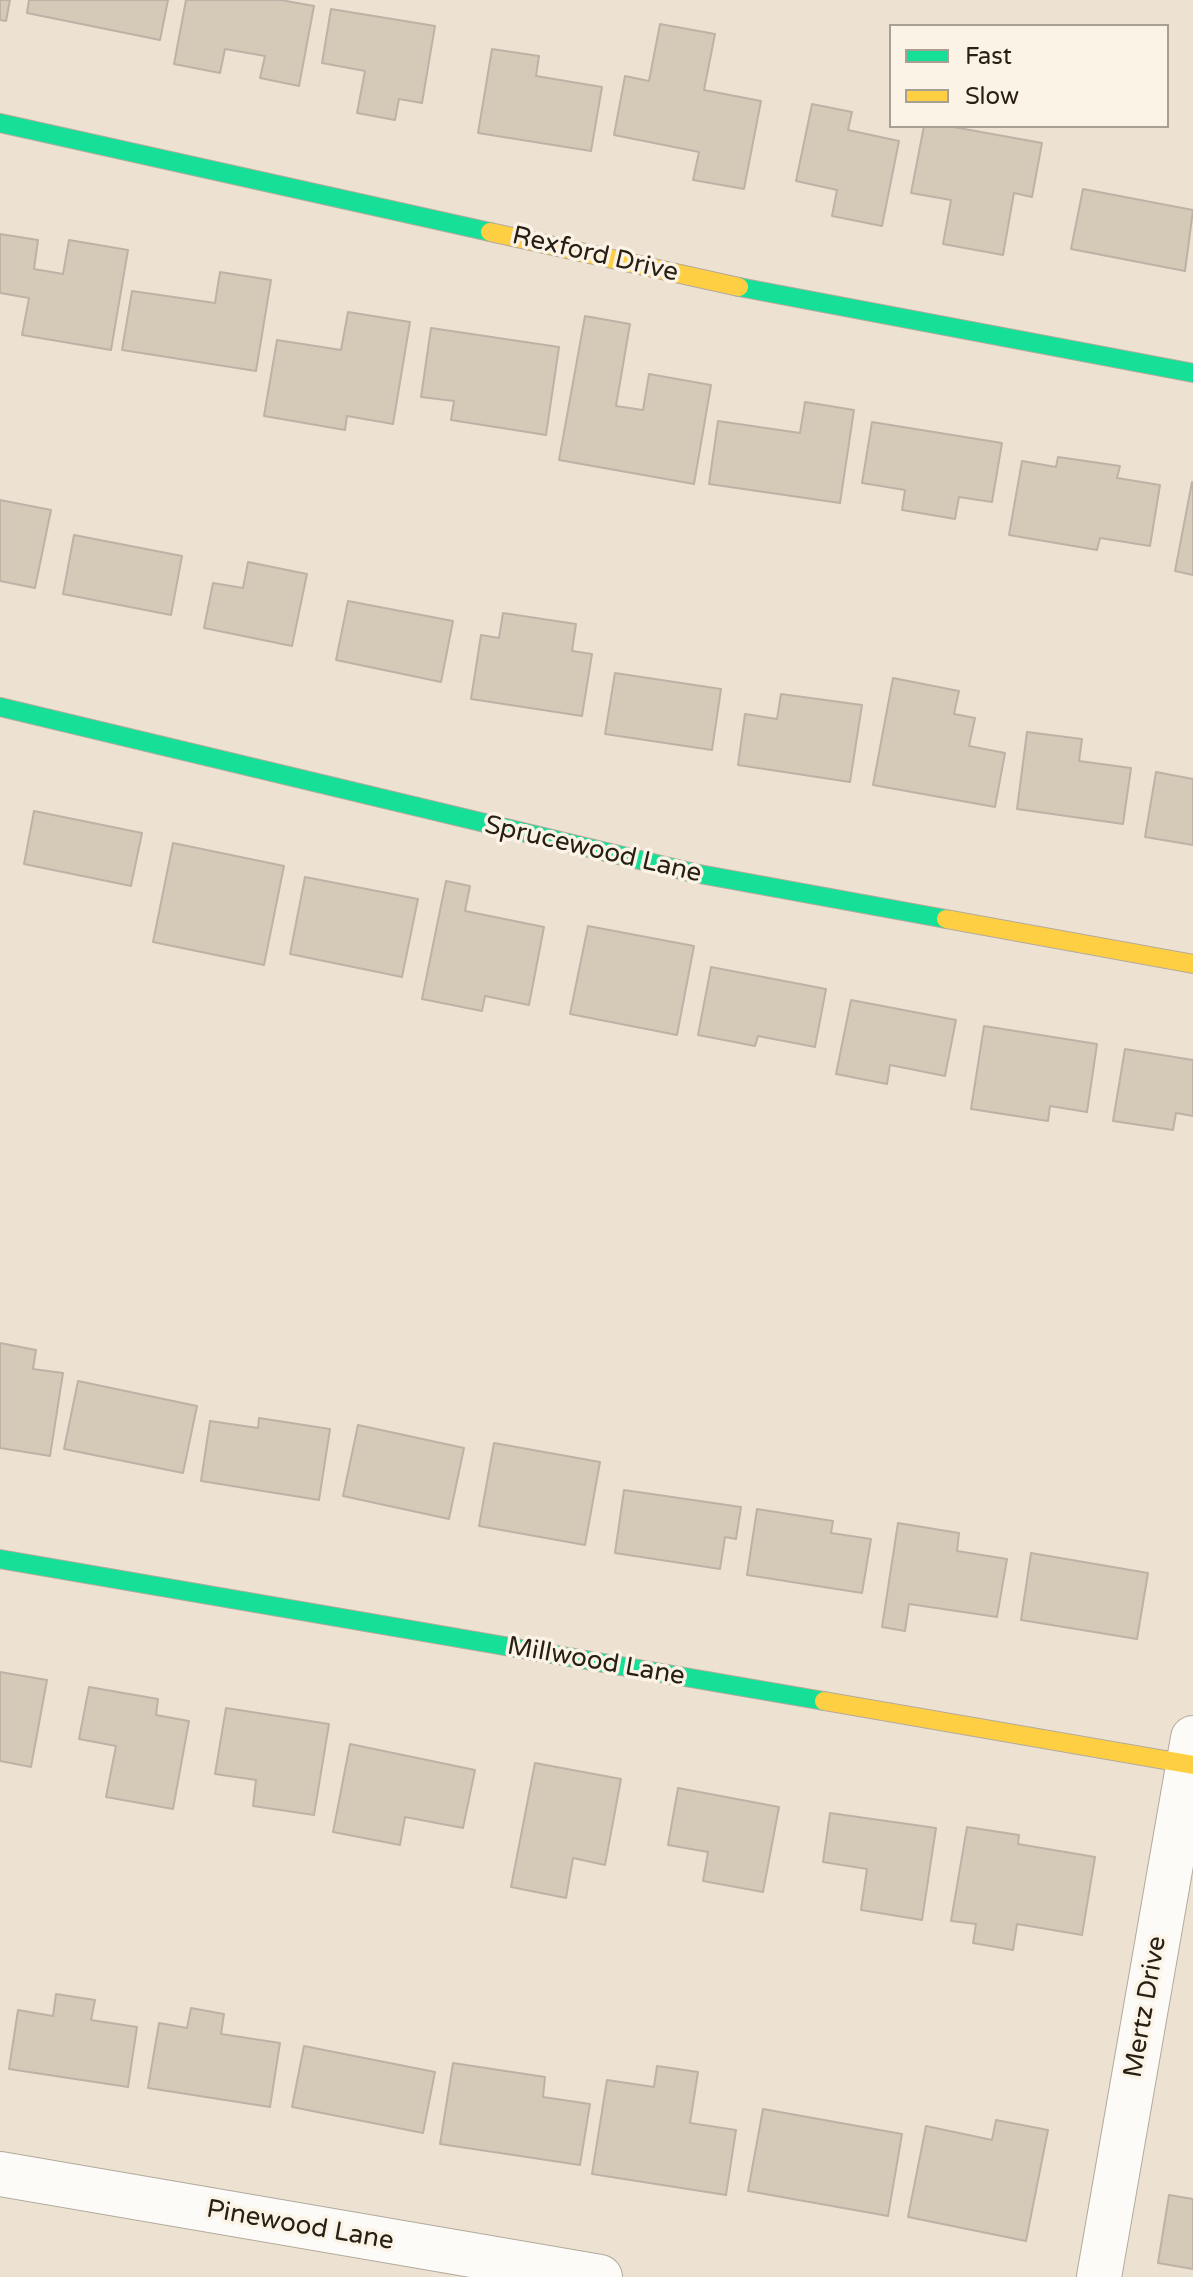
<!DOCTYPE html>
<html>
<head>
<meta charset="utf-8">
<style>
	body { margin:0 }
	#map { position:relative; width:1193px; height:2277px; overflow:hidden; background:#ede2d1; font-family:"Varela Round",sans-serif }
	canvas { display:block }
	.legend { position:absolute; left:889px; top:24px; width:280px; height:104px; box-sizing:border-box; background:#fcf3e7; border:2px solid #a79f93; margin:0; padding:10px 14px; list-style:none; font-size:24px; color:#282014 }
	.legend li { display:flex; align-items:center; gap:16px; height:40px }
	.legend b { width:40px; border:2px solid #a79f93 }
</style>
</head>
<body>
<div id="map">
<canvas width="1193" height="2277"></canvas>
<ul class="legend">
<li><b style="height:10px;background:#16e098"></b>Fast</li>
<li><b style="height:10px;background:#ffcf43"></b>Slow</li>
</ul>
</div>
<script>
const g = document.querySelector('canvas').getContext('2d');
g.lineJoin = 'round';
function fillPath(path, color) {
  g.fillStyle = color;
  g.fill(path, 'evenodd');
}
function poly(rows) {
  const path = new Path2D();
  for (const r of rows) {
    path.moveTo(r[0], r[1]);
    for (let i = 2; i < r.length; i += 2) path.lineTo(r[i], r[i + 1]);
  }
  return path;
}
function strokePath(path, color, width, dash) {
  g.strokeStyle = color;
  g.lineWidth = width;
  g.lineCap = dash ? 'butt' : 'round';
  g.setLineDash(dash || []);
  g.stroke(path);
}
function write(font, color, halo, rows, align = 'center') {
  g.font = font + ' "Varela Round",sans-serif';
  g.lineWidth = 7;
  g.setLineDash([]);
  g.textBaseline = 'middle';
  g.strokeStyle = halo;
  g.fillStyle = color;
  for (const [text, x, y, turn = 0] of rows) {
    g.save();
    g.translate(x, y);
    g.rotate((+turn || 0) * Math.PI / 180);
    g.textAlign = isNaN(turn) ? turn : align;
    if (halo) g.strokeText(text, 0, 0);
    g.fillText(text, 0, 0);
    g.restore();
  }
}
const building = poly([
	[0,0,10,0,6,21,0,20,0,0],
	[29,0,168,0,160,40,27,13,29,0],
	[186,0,281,0,314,6,299,86,260,78,265,56,225,49,220,73,174,64,186,0],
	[331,9,435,26,422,103,399,99,395,120,357,113,365,71,322,63,331,9],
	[660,24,715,34,704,90,761,101,744,189,693,180,699,152,614,135,625,76,649,81,660,24],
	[492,49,539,56,536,76,602,87,591,151,478,133,492,49],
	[812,104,852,112,848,130,899,141,882,226,832,216,837,190,796,181,812,104],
	[924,126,948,126,1042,143,1032,197,1014,193,1003,255,943,244,951,200,911,193,924,126],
	[1083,189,1193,210,1185,271,1071,249,1083,189],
	[0,234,38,240,34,269,63,274,69,240,128,250,111,350,22,335,29,298,0,293,0,234],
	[220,272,271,280,256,371,122,350,132,291,215,303,220,272],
	[348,312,410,322,393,424,347,416,345,430,264,416,277,340,341,350,348,312],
	[585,316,630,324,616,406,643,410,649,374,711,385,694,484,559,460,585,316],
	[431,328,559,347,546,435,451,420,454,401,421,397,431,328],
	[805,402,854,410,840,503,709,484,718,421,800,433,805,402],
	[872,422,1002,443,992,502,959,497,955,519,902,510,905,490,862,483,872,422],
	[1058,457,1120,466,1117,478,1160,485,1150,546,1100,538,1097,550,1009,535,1022,461,1056,467,1058,457],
	[1192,482,1193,483,1193,575,1175,571,1192,482],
	[0,500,51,510,35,588,0,581,0,500],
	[74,535,182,556,171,615,63,594,74,535],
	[248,562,307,574,292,646,204,628,213,583,243,588,248,562],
	[348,601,453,621,441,682,336,660,348,601],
	[503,613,576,624,572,651,592,654,582,716,471,699,481,635,499,638,503,613],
	[615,673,721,689,712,750,605,734,615,673],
	[893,678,959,691,954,714,975,718,969,746,1005,753,995,807,873,785,893,678],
	[781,694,862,705,850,782,738,765,745,714,777,719,781,694],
	[1027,732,1082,739,1079,761,1131,768,1123,824,1017,809,1027,732],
	[1156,772,1193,779,1193,845,1145,837,1156,772],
	[34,811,142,833,131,886,24,864,34,811],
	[173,843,284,866,264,965,153,942,173,843],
	[305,877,418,899,402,977,290,954,305,877],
	[446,881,470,886,465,911,544,927,529,1005,485,996,482,1011,422,999,446,881],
	[588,926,694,946,677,1035,570,1014,588,926],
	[711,967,826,989,815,1047,758,1036,755,1046,698,1035,711,967],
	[851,1000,956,1020,945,1076,890,1065,887,1084,836,1074,851,1000],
	[984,1026,1097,1044,1087,1112,1050,1106,1048,1121,971,1109,984,1026],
	[1125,1049,1193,1060,1193,1116,1176,1113,1173,1130,1113,1121,1125,1049],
	[0,1343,36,1350,33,1369,63,1373,50,1456,0,1448,0,1343],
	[78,1381,197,1406,183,1473,64,1449,78,1381],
	[259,1418,330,1429,319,1500,201,1481,210,1421,258,1428,259,1418],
	[358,1425,464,1448,449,1519,343,1496,358,1425],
	[494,1443,600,1462,585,1545,479,1526,494,1443],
	[624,1490,741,1507,736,1539,725,1537,720,1569,615,1553,624,1490],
	[757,1509,833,1521,831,1533,871,1539,862,1593,747,1575,757,1509],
	[898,1523,959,1533,957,1551,1007,1559,997,1617,909,1604,905,1631,882,1627,898,1523],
	[1031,1553,1148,1573,1137,1639,1021,1620,1031,1553],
	[0,1672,47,1680,31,1767,0,1761,0,1672],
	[89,1687,158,1699,156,1715,189,1721,173,1809,106,1797,116,1746,79,1739,89,1687],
	[226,1708,329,1724,314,1815,253,1806,256,1780,215,1774,226,1708],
	[350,1744,475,1770,463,1828,405,1817,400,1845,333,1832,350,1744],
	[535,1763,621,1779,605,1865,573,1858,566,1898,511,1887,535,1763],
	[678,1788,779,1807,763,1892,703,1881,708,1852,668,1845,678,1788],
	[830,1813,936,1828,922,1920,861,1910,867,1869,823,1862,830,1813],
	[967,1827,1019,1835,1018,1844,1095,1857,1082,1935,1017,1924,1013,1950,973,1943,976,1924,951,1921,967,1827],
	[56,1994,95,2000,91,2020,137,2027,128,2087,9,2069,18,2010,53,2016,56,1994],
	[191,2008,224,2014,221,2034,280,2043,270,2107,148,2088,159,2023,187,2028,191,2008],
	[304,2046,435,2072,423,2133,292,2107,304,2046],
	[453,2063,545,2077,543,2097,590,2104,580,2165,440,2144,453,2063],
	[657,2066,698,2072,690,2123,736,2130,726,2195,592,2174,607,2080,654,2087,657,2066],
	[763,2109,902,2134,888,2216,748,2191,763,2109],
	[996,2120,1048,2130,1026,2241,908,2217,926,2126,992,2140,996,2120],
	[1169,2195,1193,2199,1193,2269,1158,2263,1169,2195]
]);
fillPath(building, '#d5c9b8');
strokePath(building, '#bcb3a6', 2);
const street = poly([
	[0,2174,600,2277],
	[1099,2277,1193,1738]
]);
const fast = poly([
	[0,123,490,232],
	[739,287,1193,373],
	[0,707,694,873,946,919],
	[0,1559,824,1701]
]);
const slow = poly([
	[490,232,739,287],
	[946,919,1193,964],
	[824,1701,1193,1765]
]);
strokePath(street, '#b2aa9d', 46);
strokePath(fast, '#b2aa9d', 20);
strokePath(slow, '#b2aa9d', 20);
strokePath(street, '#fcfbf8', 44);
strokePath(fast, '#16e098', 18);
strokePath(slow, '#ffcf43', 18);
write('26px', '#282014', '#fcf3e7', [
	["Rexford Drive",595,255,13],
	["Sprucewood Lane",593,850,13],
	["Millwood Lane",596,1662,10],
	["Mertz Drive",1146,2007,-80],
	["Pinewood Lane",300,2226,10]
]);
</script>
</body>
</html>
